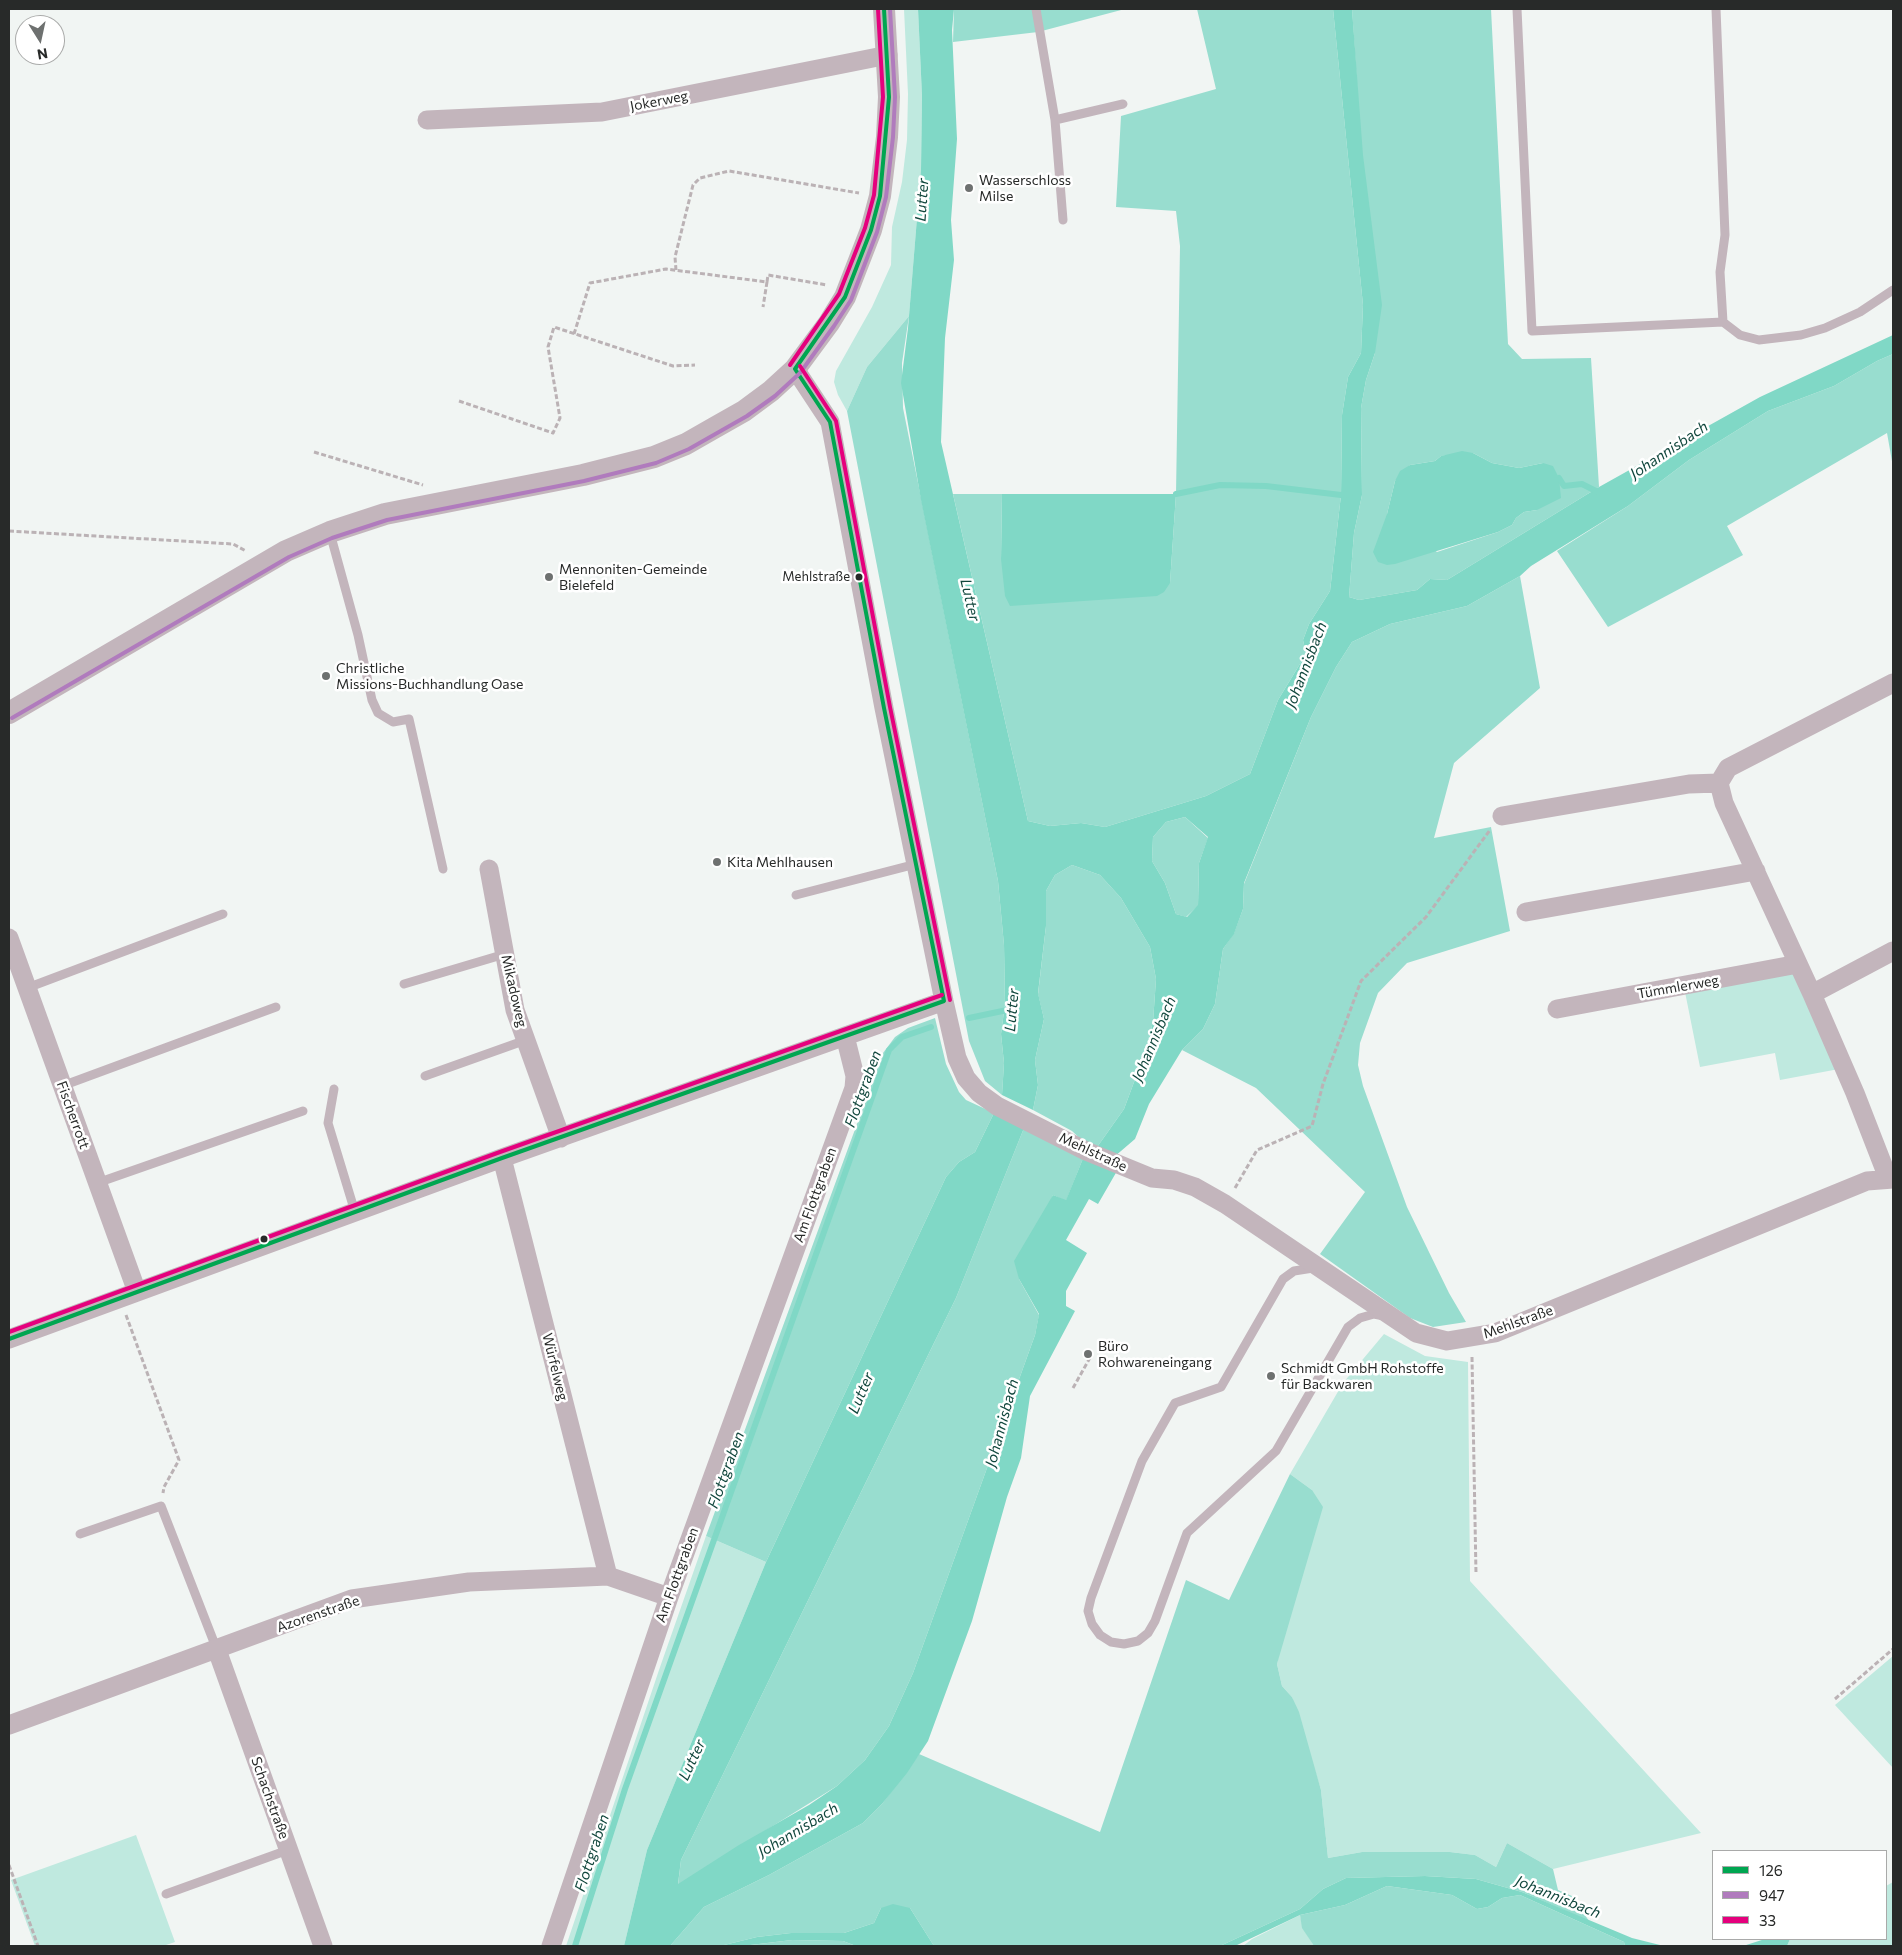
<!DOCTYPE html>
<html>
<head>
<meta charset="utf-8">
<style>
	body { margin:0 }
	#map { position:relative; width:1902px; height:1955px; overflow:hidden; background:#f1f5f3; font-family:Commissioner,sans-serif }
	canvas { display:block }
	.frame { position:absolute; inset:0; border:10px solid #282a29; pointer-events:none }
	.legend { position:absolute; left:1712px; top:1850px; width:175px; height:90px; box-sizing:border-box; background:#fff; border:1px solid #a9aaa9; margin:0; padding:6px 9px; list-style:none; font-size:15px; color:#282a29 }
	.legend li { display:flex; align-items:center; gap:10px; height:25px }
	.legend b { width:25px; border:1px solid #a9aaa9 }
	.north { position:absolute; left:15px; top:15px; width:50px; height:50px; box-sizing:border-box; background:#fff; border:1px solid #a9aaa9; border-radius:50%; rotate:170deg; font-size:14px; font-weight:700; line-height:20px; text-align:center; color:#282a29 }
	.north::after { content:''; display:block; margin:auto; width:18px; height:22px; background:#6e7170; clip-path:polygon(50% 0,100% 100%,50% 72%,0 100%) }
</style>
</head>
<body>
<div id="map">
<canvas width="1902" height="1955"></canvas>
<div class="frame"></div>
<ul class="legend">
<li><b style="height:6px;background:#00a651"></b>126</li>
<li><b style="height:6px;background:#b07bbd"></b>947</li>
<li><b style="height:6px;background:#e5007d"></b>33</li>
</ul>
<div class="north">N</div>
</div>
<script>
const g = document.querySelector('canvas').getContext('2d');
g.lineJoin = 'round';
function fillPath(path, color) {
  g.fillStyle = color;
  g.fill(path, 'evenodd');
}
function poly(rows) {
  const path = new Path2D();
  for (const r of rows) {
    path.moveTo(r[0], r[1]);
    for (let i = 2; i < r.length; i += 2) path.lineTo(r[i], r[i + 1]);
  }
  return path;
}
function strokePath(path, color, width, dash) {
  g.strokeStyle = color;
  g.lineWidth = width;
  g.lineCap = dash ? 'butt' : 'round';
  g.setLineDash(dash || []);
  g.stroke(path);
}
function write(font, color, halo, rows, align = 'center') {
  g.font = font + ' Commissioner,sans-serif';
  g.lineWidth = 5;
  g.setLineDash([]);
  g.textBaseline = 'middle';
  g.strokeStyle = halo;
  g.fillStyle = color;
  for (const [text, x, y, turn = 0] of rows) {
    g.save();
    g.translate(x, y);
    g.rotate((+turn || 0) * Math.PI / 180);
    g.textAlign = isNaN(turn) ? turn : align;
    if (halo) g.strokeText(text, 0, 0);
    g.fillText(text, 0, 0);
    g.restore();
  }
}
fillPath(poly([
	[904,9,918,9,922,96,921,169,909,316,867,367,847,411,838,395,834,382,836,371,872,307,891,265,892,227,902,182,907,140,908,94],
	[1797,971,1839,1069,1780,1080,1775,1053,1700,1067,1685,992],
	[1384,1334,1425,1356,1468,1362,1470,1581,1701,1833,1553,1869,1507,1843,1496,1867,1475,1855,1450,1852,1362,1852,1328,1858,1321,1790,1292,1697,1282,1686,1277,1664,1312,1490,1290,1474,1343,1383],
	[706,1536,766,1562,647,1850,624,1946,566,1946,659,1670],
	[1893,1656,1893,1768,1835,1705],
	[136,1835,175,1942,163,1946,35,1946,11,1880],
	[1893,1882,1893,1946,1787,1946,1790,1939,1886,1939,1886,1886],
	[1300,1915,1303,1928,1314,1946,1243,1946,1252,1939]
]), '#bfe9df');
fillPath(poly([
	[954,9,1125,9,1038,32,953,42],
	[1197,9,1333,9,1363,305,1361,353,1348,377,1342,415,1341,495,1330,591,1309,624,1303,640,1306,654,1278,700,1250,774,1206,796,1105,827,1081,823,1050,826,1028,821,953,494,1002,494,1001,559,1170,583,1176,494,1180,246,1176,211,1116,207,1121,116,1216,89],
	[1352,9,1491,9,1508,344,1522,359,1591,358,1599,487,1447,580,1430,579,1417,590,1359,600,1349,597,1354,533,1362,495,1361,408,1366,380,1375,353],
	[1473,453,1492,463,1519,468,1543,463,1537,510,1524,512,1516,518,1512,525,1498,532,1437,552,1387,514,1395,481,1410,465,1435,461,1441,456],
	[909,316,902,363,903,408,998,881,1004,945,1005,1004,1001,1034,1004,1063,1002,1095,985,1081,969,1041,847,411,867,367],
	[1893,354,1893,467,1887,433,1727,526,1743,555,1608,627,1557,551,1628,506,1689,460,1768,411,1834,386,1877,361],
	[1520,576,1540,688,1454,763,1434,838,1491,827,1510,931,1407,963,1378,993,1360,1043,1358,1065,1363,1086,1407,1207,1449,1293,1466,1322,1433,1327,1410,1318,1320,1254,1365,1192,1256,1088,1182,1050,1203,1029,1215,1004,1223,949,1234,933,1243,909,1244,884,1311,717,1336,667,1352,642,1390,624,1467,606],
	[1185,817,1208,838,1199,863,1198,906,1186,917,1176,914,1165,883,1152,861,1153,837,1166,822],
	[1072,865,1100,875,1121,898,1150,947,1156,979,1153,1022,1143,1058,1124,1109,1095,1150,1088,1146,1072,1131,1033,1110,1038,1085,1035,1060,1044,1019,1038,994,1046,926,1046,891,1055,875],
	[935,1018,946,1064,959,1092,966,1100,994,1113,975,1152,959,1162,946,1177,766,1562,706,1536,883,1053,895,1037,908,1028],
	[1024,1128,1084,1156,1066,1201,1053,1195,1019,1279,1039,1315,1035,1335,913,1673,889,1726,865,1760,837,1786,678,1885,681,1860,956,1298],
	[1290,1474,1312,1490,1323,1507,1277,1664,1282,1686,1292,1697,1299,1712,1321,1790,1328,1858,1362,1852,1450,1852,1475,1855,1496,1867,1507,1843,1553,1869,1558,1890,1572,1896,1589,1921,1522,1892,1476,1879,1425,1876,1346,1878,1323,1889,1300,1909,1220,1946,934,1946,910,1908,881,1908,874,1923,844,1933,791,1933,757,1937,720,1946,670,1946,704,1907,769,1875,863,1823,882,1804,919,1754,1100,1832,1186,1580,1229,1600],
	[1387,1886,1452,1895,1477,1909,1488,1907,1502,1898,1520,1895,1624,1942,1625,1946,1314,1946,1302,1928,1300,1915,1345,1905],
	[792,1940,843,1941,856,1946,742,1946]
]), '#98ddcf');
fillPath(poly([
	[918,9,954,9,952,30,957,139,951,220,954,260,945,338,941,442,1028,821,1050,826,1081,823,1105,827,1206,796,1250,774,1278,700,1306,654,1303,640,1309,624,1330,591,1341,495,1342,415,1348,377,1361,353,1363,305,1333,9,1352,9,1363,155,1382,305,1375,353,1366,380,1361,408,1362,495,1354,533,1349,597,1359,600,1417,590,1430,579,1447,580,1599,487,1760,397,1893,335,1893,354,1877,361,1834,386,1768,411,1689,460,1628,506,1531,566,1520,576,1467,606,1390,624,1352,642,1336,667,1311,717,1244,883,1243,909,1234,934,1223,949,1215,1004,1203,1029,1182,1050,1149,1104,1135,1139,1114,1157,1095,1150,1124,1109,1143,1058,1153,1022,1156,979,1150,947,1121,898,1100,875,1072,865,1055,875,1046,891,1046,926,1038,993,1044,1019,1035,1060,1038,1085,1033,1110,1002,1095,1004,1063,1001,1034,1005,1004,1004,945,998,881,921,500,901,383,908,328,921,169,922,96],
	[1185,817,1208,837,1199,863,1198,905,1187,917,1176,914,1165,883,1152,861,1153,837,1166,822],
	[1462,451,1473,453,1492,463,1519,468,1543,463,1553,466,1559,478,1561,498,1537,510,1524,512,1516,518,1512,525,1498,532,1395,564,1387,565,1378,562,1373,552,1387,514,1395,481,1400,471,1410,465,1435,461,1441,456],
	[1002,494,1176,494,1170,583,1164,592,1157,596,1010,606,1005,596,1001,559],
	[994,1113,1024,1128,956,1298,681,1860,678,1884,739,1845,809,1805,837,1786,865,1760,889,1726,913,1673,1035,1335,1039,1314,1019,1279,1014,1261,1053,1195,1066,1200,1084,1156,1117,1171,1098,1204,1089,1199,1066,1240,1087,1253,1066,1291,1066,1306,1075,1311,1030,1396,1021,1458,1007,1497,972,1621,928,1741,907,1773,882,1804,863,1823,769,1875,704,1907,670,1946,624,1946,647,1850,766,1562,946,1177,959,1162,975,1152],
	[1425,1876,1476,1879,1522,1892,1632,1938,1664,1946,1625,1946,1624,1942,1520,1895,1502,1898,1488,1907,1477,1909,1452,1895,1387,1886,1345,1905,1300,1915,1235,1946,1220,1946,1300,1909,1323,1889,1346,1878],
	[893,1904,910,1908,934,1946,856,1946,843,1941,792,1940,742,1946,720,1946,757,1937,791,1933,844,1933,874,1923,881,1908],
	[1765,1939,1790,1939,1787,1946,1743,1946]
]), '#80d8c6');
strokePath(poly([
	[1559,478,1564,486,1582,484,1600,493],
	[1176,494,1220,485,1266,486,1341,495,1350,494],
	[969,1018,1012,1009],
	[575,1946,625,1789,889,1050,902,1037,931,1027]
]), '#80d8c6', 6);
strokePath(poly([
	[676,270,675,257,693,185,700,178,729,171,859,193],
	[767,282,768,275,827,285],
	[574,334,590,283,666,269,767,282,763,307],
	[459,401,553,433,560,418,548,347,554,327,673,366,695,365],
	[314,452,423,485],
	[9,531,233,544,246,551],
	[1235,1188,1257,1150,1312,1126,1323,1084,1361,981,1426,917,1490,830],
	[126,1315,179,1460,164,1487,163,1493],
	[1472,1357,1476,1574],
	[1073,1388,1091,1356,1090,1355],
	[1835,1699,1893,1649],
	[9,1865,38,1946]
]), '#bbb2b5', 3, [5, 2.5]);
strokePath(poly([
	[1036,9,1055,120,1063,220],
	[1517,9,1532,331,1723,322],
	[1716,9,1725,235,1720,272,1723,322,1740,335,1759,340,1801,335,1825,328,1860,312,1893,290],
	[1055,120,1123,104],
	[330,533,358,635,372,700,378,713,393,722,409,719,443,869],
	[796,895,916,864],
	[404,984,505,954],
	[27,988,223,914],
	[425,1076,526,1040],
	[62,1086,276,1007],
	[334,1089,328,1123,355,1212],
	[97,1183,303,1111],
	[1313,1268,1294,1271,1283,1279,1221,1387,1175,1403,1142,1461,1091,1598,1088,1611,1092,1624,1100,1635,1111,1642,1124,1644,1138,1641,1148,1633,1155,1621,1187,1533,1276,1451,1348,1327,1360,1318,1374,1314,1384,1316],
	[80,1534,161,1506,217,1650],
	[166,1894,288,1850]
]), '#c3b5bc', 9);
strokePath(poly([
	[427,120,602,112,888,55],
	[795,369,830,422,884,708,944,1001,957,1058,966,1078,979,1093,997,1106,1086,1151,1152,1178,1174,1180,1195,1187,1225,1204,1416,1333,1447,1341,1495,1333,1867,1181,1893,1179],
	[1502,816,1689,784,1719,783],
	[489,869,515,1010,561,1138],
	[1526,912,1756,871],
	[9,938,137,1292],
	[1812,994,1893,951],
	[1557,1009,1798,964],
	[502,1158,608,1576],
	[1888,1178,1855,1093,1812,994,1724,803,1719,783,1728,768,1893,683],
	[9,1339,502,1158,944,1001],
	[217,1650,323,1946],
	[9,1725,352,1599,469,1582,608,1576,669,1597],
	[551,1946,669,1597,854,1088,855,1076,845,1036]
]), '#c3b5bc', 19);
strokePath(poly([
	[9,713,286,551,330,532,385,514,583,475,654,457,686,444,714,428,744,411,771,391,795,369,829,323,845,297,871,230,880,196,887,137,889,97,884,9]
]), '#c3b5bc', 22);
strokePath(poly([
	[795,369,830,422,884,708,944,1001],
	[795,369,845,297,871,230,880,196,889,97,884,9],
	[9,1339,502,1158,944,1001]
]), '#00a651', 4);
strokePath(poly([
	[12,718,289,557,332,538,387,520,584,481,656,463,689,449,747,416,775,396,800,373,834,326,851,300,877,232,886,197,893,137,895,97,890,9]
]), '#b07bbd', 4);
strokePath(poly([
	[790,365,839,294,865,228,874,195,883,97,878,9],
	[800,366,836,421,890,707,950,1000],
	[9,1332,500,1152,942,995]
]), '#e5007d', 4);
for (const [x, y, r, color] of [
	[969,188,5,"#6e7170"],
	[549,577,5,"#6e7170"],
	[859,577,4.5,"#282a29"],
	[326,676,5,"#6e7170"],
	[717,862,5,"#6e7170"],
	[264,1239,4.5,"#282a29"],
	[1088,1354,5,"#6e7170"],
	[1271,1376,5,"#6e7170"]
]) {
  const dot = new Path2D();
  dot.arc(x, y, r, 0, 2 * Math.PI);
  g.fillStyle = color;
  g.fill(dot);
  strokePath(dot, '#fff', 2);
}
write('13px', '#282a29', '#fff', [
	["Mehlstraße",850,577]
], 'right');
write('14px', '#282a29', '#fff', [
	["Jokerweg",659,101,-11],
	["Tümmlerweg",1678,987,-10],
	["Mikadoweg",514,991,77],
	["Fischerrott",73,1115,70],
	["Mehlstraße",1093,1152,25],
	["Am Flottgraben",815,1195,-70],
	["Mehlstraße",1518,1322,-20],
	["Würfelweg",555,1367,76],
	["Am Flottgraben",677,1575,-70],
	["Azorenstraße",318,1614,-19],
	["Schachstraße",270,1798,70]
]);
write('14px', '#282a29', '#fff', [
	["Wasserschloss",979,180],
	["Milse",979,196],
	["Mennoniten-Gemeinde",559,569],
	["Bielefeld",559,585],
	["Christliche",336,668],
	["Missions-Buchhandlung Oase",336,684],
	["Kita Mehlhausen",727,862],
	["Büro",1098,1346],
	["Rohwareneingang",1098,1362],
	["Schmidt GmbH Rohstoffe",1281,1368],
	["für Backwaren",1281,1384]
], 'left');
write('italic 15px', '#11473d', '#fff', [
	["Lutter",922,200,-86],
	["Johannisbach",1669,450,-34],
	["Lutter",970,600,77],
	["Johannisbach",1306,665,-69],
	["Lutter",1012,1010,-85],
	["Johannisbach",1154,1039,-67],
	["Flottgraben",863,1089,-70],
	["Lutter",861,1393,-67],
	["Johannisbach",1002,1423,-75],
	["Flottgraben",726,1470,-70],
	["Lutter",692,1760,-65],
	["Johannisbach",798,1830,-31],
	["Flottgraben",592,1853,-72],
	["Johannisbach",1558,1897,22]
]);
</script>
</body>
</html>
